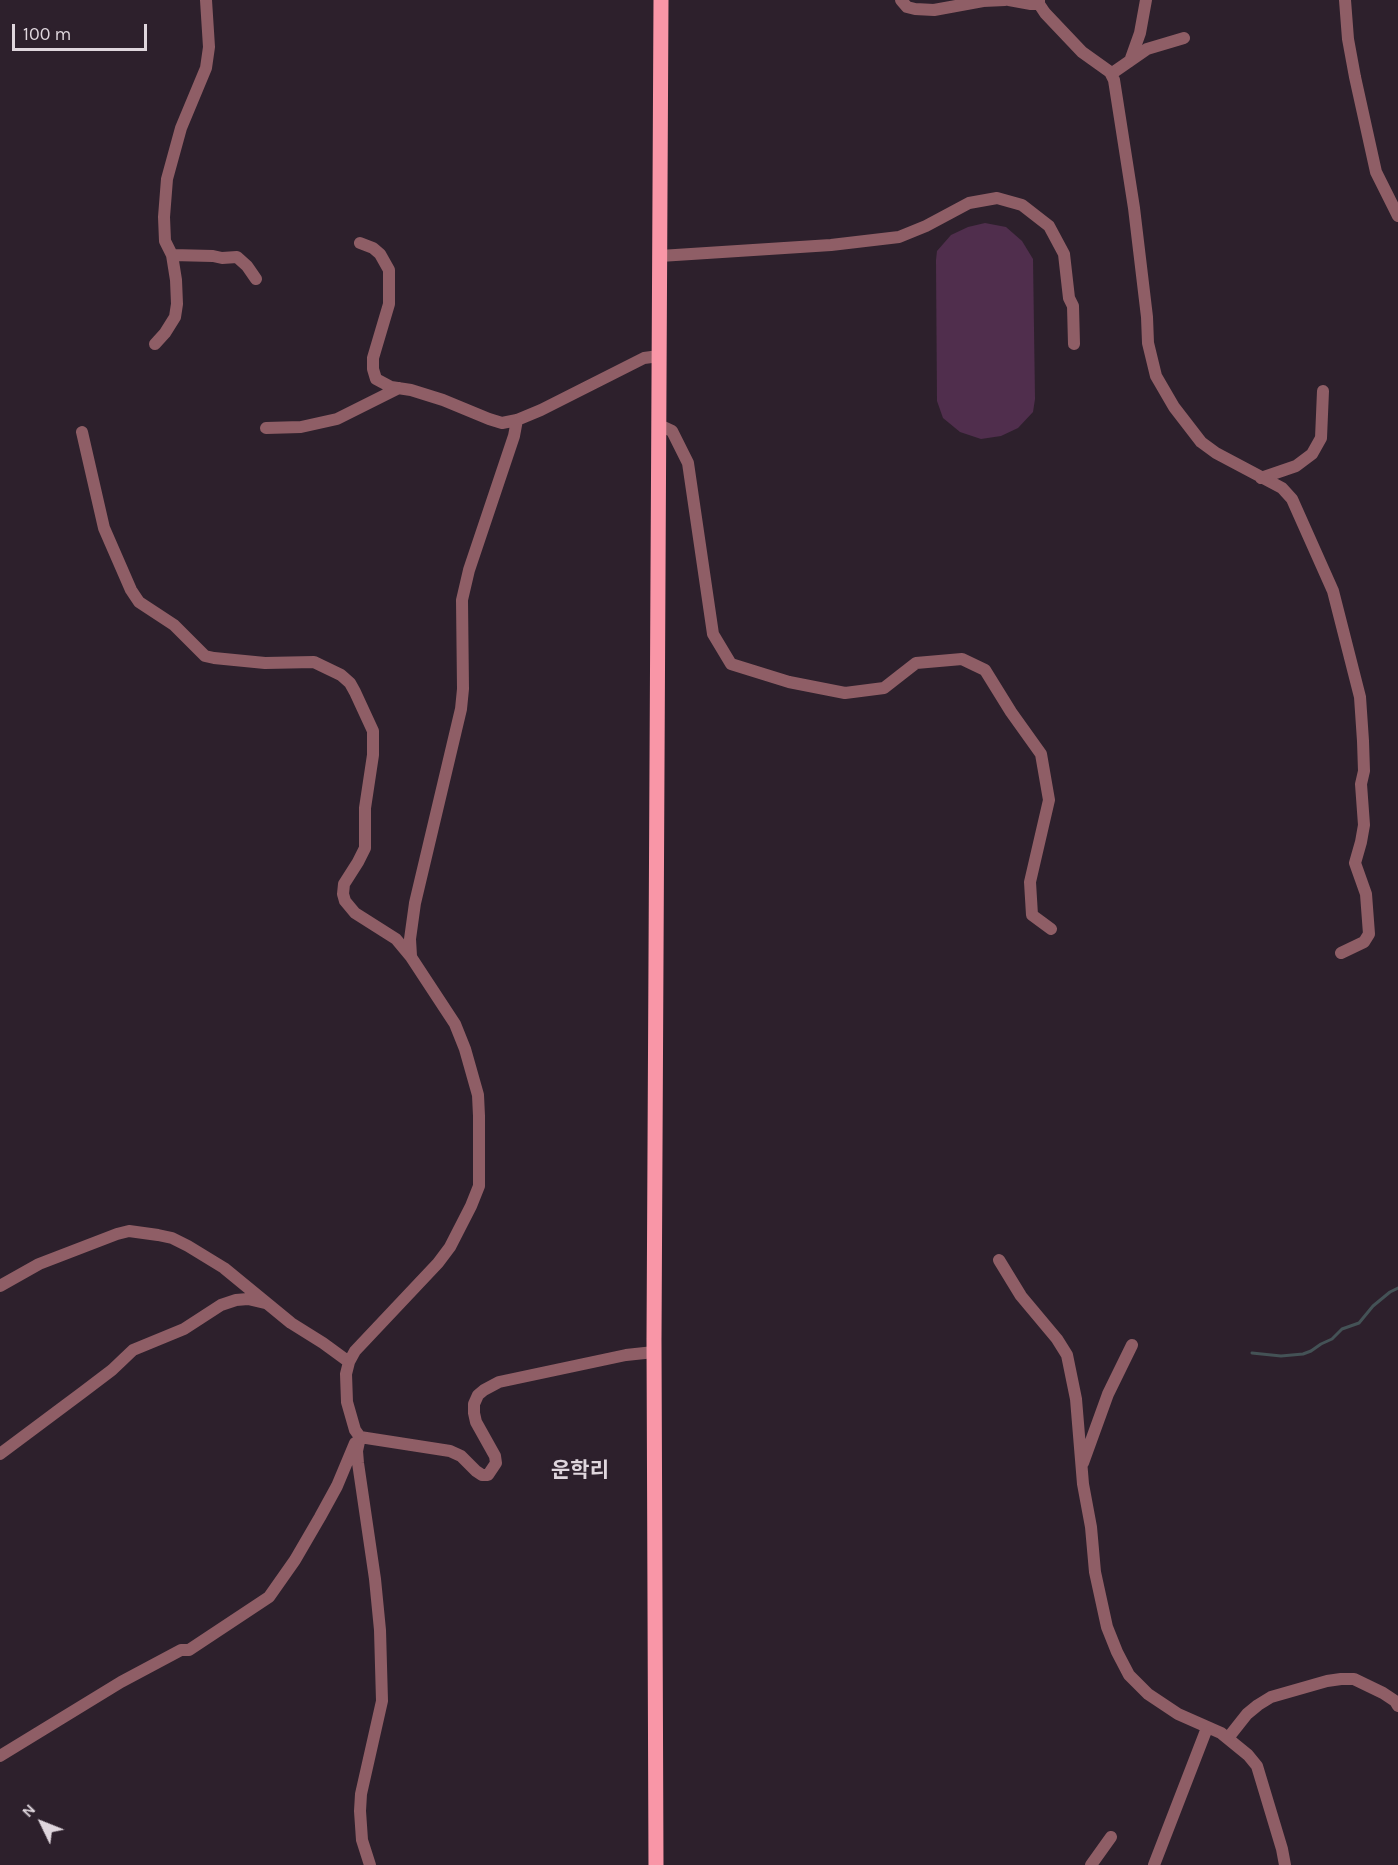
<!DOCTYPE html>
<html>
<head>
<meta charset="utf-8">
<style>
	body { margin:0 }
	#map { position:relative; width:1398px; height:1865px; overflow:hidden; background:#2d202c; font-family:Karla,sans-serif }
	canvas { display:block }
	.north { position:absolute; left:12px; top:1793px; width:60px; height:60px; -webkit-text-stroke:4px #2d202c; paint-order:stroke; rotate:313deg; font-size:16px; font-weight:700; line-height:24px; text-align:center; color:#dfd6dd }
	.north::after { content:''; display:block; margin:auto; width:21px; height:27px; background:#dfd6dd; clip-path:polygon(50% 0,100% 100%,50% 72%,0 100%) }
	.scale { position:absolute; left:12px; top:24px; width:135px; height:27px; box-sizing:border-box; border:3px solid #dfd6dd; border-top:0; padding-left:8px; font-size:18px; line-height:21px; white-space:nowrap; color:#dfd6dd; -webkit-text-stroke:4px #2d202c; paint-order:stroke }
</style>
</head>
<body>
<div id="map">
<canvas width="1398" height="1865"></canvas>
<div class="north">N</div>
<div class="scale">100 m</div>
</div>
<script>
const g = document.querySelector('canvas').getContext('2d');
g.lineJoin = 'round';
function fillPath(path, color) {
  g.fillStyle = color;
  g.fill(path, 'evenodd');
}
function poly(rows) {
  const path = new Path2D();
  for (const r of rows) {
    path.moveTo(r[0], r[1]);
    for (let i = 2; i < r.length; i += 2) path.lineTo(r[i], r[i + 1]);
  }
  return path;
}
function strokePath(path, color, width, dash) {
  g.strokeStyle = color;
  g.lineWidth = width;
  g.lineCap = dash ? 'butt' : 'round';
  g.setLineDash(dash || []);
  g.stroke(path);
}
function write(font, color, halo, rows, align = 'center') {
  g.font = font + ' Karla,"Noto Sans KR",sans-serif';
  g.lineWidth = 6;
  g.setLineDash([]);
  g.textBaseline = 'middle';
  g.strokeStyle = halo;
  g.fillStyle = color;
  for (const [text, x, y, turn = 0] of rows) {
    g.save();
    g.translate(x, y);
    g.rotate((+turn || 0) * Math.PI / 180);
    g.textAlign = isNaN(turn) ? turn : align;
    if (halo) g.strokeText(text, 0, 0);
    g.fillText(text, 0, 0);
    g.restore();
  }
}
fillPath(poly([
	[985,223,1006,227,1022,241,1033,259,1035,399,1033,412,1018,428,1001,436,981,439,960,432,943,418,937,401,936,260,937,251,951,235,968,227]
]), '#502e4d');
strokePath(poly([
	[1252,1353,1281,1356,1303,1354,1311,1351,1321,1344,1332,1339,1342,1329,1359,1323,1373,1306,1390,1292,1398,1288]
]), '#445256', 3);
strokePath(poly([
	[901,0,907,7,915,9,934,10,983,1,1005,0],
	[1009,0,1031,4,1039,4],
	[1039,0,1039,4,1045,13,1082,52,1110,72,1114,80,1134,208,1147,317,1148,343,1156,376,1174,407,1201,442,1216,453,1282,488,1292,499,1333,591,1360,697,1363,741,1364,771,1361,784,1364,825,1361,842,1355,863,1366,894,1369,934,1364,942,1341,953],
	[1345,0,1348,39,1355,77,1376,172,1398,216],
	[1130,61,1140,33,1146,0],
	[1111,74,1147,49,1184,38],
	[360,243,373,248,380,254,389,270,389,304,373,358,373,369,376,379,391,387,411,390,443,400,489,419,502,423,517,420,541,410,644,358,659,356],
	[172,255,213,256,222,258,237,257,247,266,256,279],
	[660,256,831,245,899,237,926,226,969,203,997,198,1022,205,1049,226,1064,254,1069,298,1073,306,1074,344],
	[155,344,165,333,175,317,177,304,176,280,172,255,165,241,164,217,167,179,181,128,206,68,209,47,206,0],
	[659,425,672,431,688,463,713,634,731,664,789,682,845,693,884,688,916,663,962,659,985,670,1011,712,1041,754,1049,800,1030,882,1032,915,1051,929],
	[266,428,301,427,337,419,399,388],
	[82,432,104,528,131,590,139,602,174,625,205,656,214,658,265,663,314,662,341,675,350,683,355,692,373,731,373,755,365,808,365,848,358,862,344,884,343,894,345,901,355,913,396,939,411,957,455,1024,465,1049,478,1095,479,1116,479,1186,471,1206,450,1247,438,1263,355,1351,349,1362,346,1374,347,1402,355,1430,360,1437,357,1451,358,1463,375,1579,380,1630,382,1701,361,1794,360,1811,362,1840,370,1865],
	[1261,478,1296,466,1312,454,1321,438,1323,391],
	[411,956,410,939,415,903,461,709,463,689,462,600,469,570,514,436,517,420],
	[999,1260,1021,1296,1057,1339,1067,1355,1076,1399,1083,1484,1091,1527,1095,1572,1107,1627,1117,1652,1129,1675,1148,1694,1178,1714,1221,1733,1248,1755,1257,1766,1282,1849,1285,1865],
	[0,1286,39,1264,117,1234,129,1231,158,1235,172,1238,188,1246,224,1268,291,1323,323,1343,349,1362],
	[360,1437,450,1451,461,1456,476,1471,482,1475,488,1475,496,1463,495,1456,476,1422,474,1413,474,1404,478,1395,484,1390,499,1382,626,1355,654,1352],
	[0,1454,83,1392,112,1370,133,1350,184,1329,221,1305,236,1300,248,1299,265,1303],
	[1083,1463,1108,1394,1132,1345],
	[1228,1738,1247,1714,1258,1705,1271,1697,1327,1681,1341,1679,1354,1679,1383,1693,1395,1701,1398,1706],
	[0,1756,121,1682,181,1650,189,1650,269,1597,295,1560,320,1517,337,1486,355,1443],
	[1091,1865,1111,1837],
	[1154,1865,1207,1728]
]), '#8f5e66', 12);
strokePath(poly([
	[656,1865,654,1338,661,0]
]), '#f996a7', 15);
write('bold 21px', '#dfd6dd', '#2d202c', [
	["운학리",580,1471]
]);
</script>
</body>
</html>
